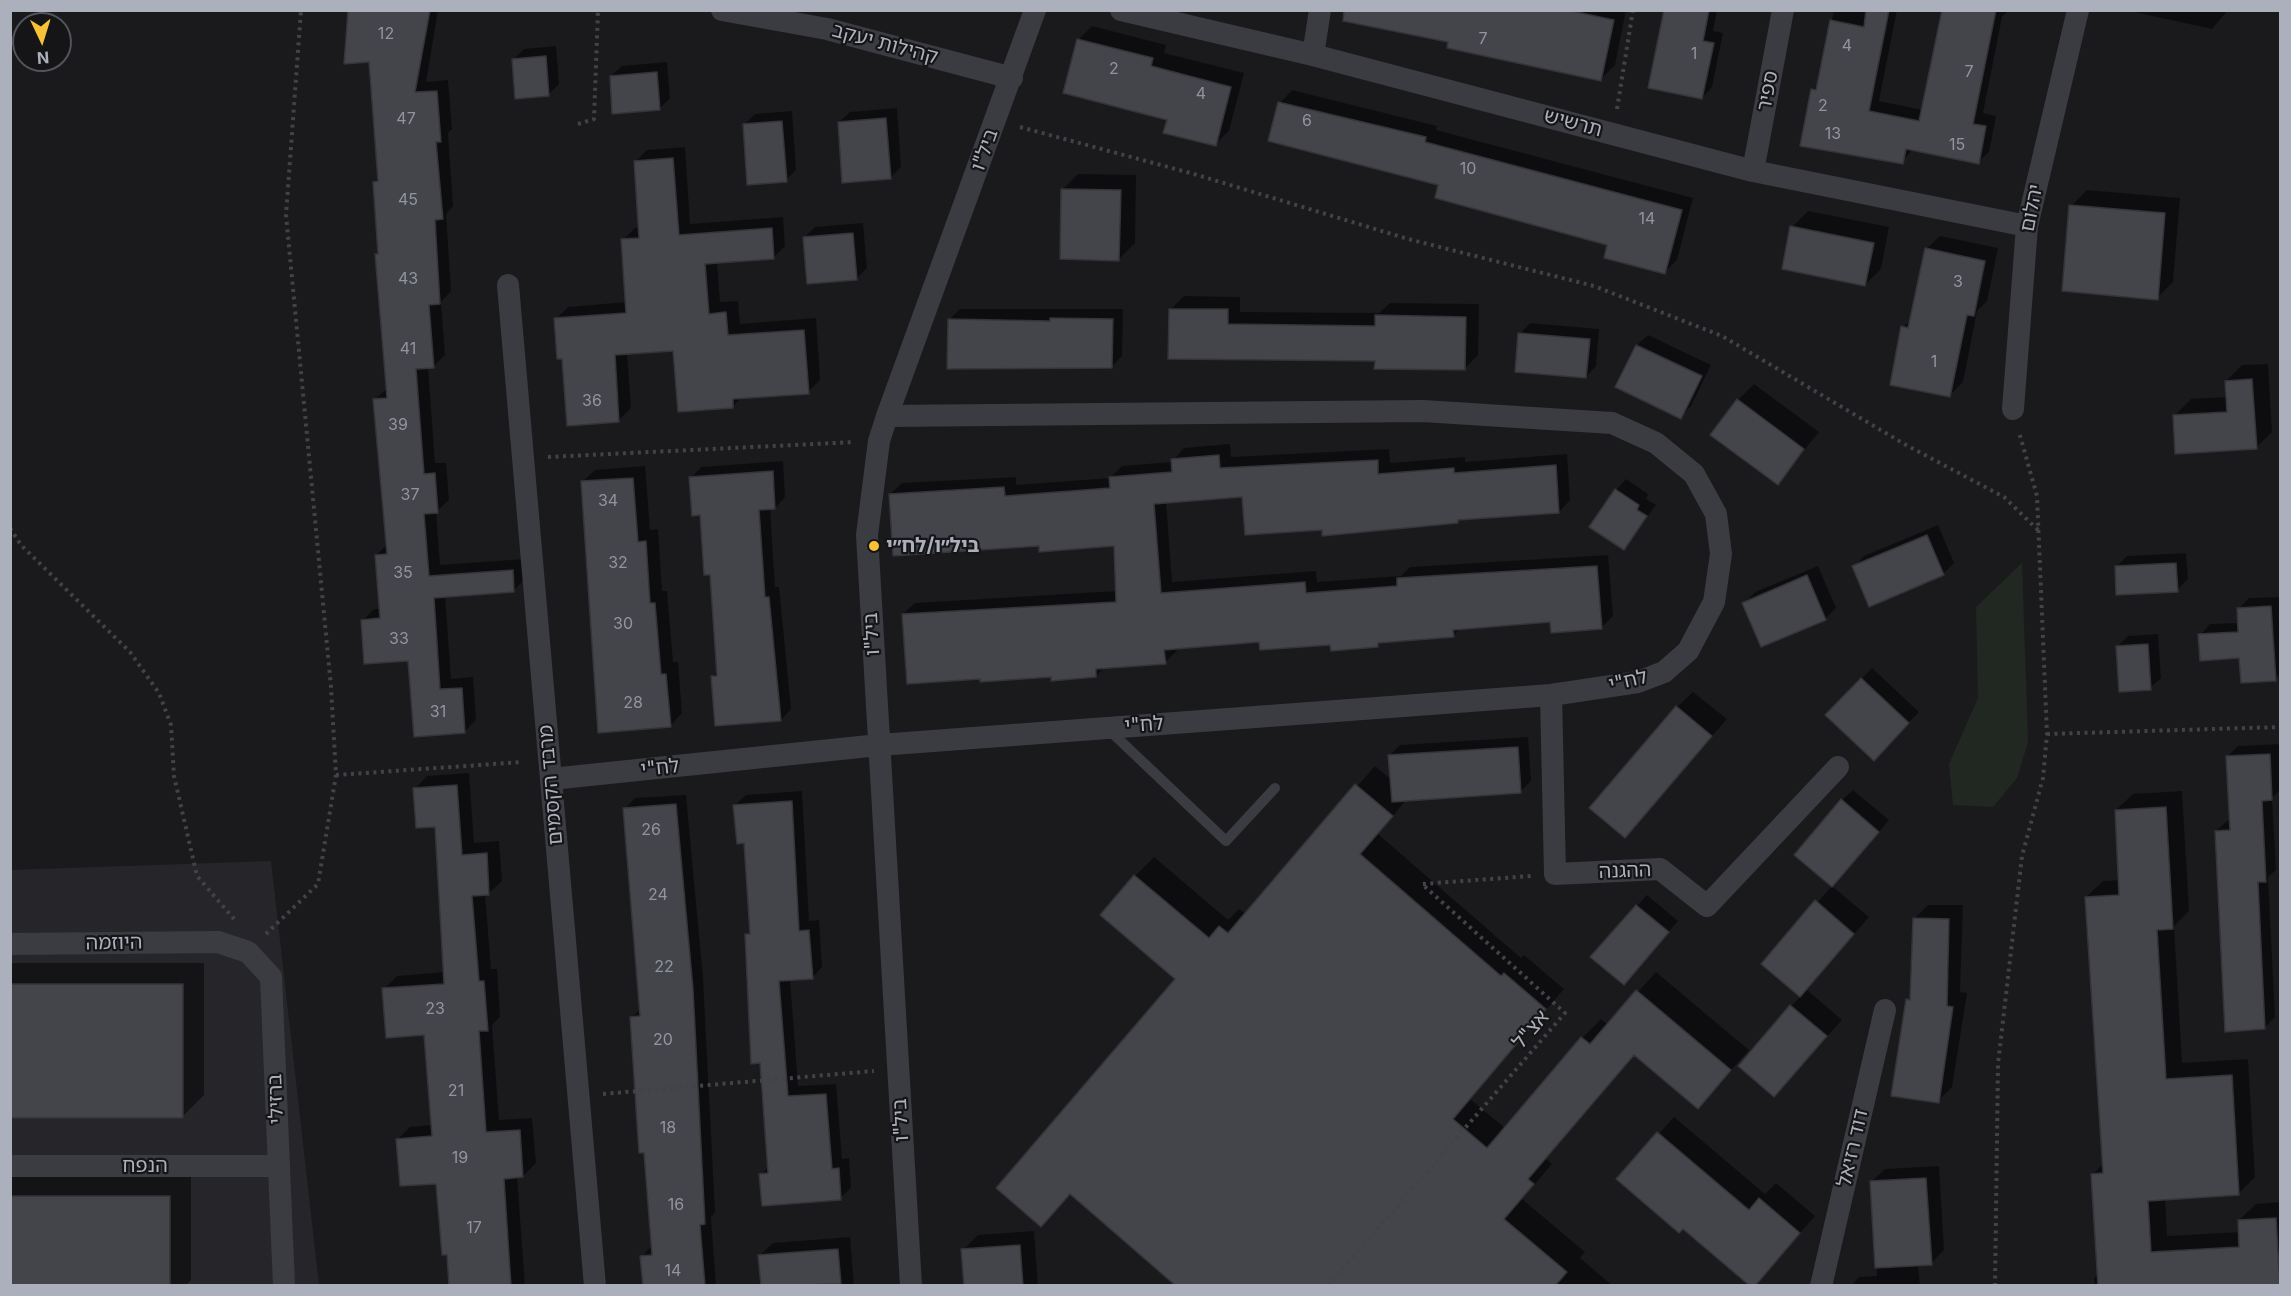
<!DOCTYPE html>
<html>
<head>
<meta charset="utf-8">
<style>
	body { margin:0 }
	#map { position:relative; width:2291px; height:1296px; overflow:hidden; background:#1a1a1d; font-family:Inter,sans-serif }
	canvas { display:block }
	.frame { position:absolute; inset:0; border:12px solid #acb0bc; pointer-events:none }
	.north { position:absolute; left:12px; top:12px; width:60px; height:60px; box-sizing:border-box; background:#151518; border:2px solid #51535a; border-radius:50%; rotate:176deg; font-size:16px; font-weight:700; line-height:24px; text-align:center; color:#acb0bc }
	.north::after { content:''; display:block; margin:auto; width:21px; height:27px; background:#f7c238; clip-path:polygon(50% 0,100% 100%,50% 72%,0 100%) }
</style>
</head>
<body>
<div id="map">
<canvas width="2291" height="1296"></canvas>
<div class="frame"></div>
<div class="north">N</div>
</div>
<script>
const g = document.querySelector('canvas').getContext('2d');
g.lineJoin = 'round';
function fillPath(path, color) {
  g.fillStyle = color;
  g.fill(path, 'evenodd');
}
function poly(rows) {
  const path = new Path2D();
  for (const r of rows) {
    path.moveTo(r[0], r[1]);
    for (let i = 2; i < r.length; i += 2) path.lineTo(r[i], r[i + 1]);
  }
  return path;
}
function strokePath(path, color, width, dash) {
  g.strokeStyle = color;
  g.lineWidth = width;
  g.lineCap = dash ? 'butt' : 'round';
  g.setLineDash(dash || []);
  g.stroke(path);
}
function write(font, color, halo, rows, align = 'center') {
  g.font = font + ' Inter,"Noto Sans Hebrew",sans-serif';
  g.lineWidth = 4.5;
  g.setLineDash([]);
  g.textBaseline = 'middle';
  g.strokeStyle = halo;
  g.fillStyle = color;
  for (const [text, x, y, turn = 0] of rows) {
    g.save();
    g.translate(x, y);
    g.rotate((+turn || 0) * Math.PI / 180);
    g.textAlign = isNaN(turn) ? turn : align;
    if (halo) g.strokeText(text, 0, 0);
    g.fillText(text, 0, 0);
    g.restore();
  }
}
fillPath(poly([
	[271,861,319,1285,11,1285,10,870]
]), '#26262a');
fillPath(poly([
	[2022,563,2028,742,2017,778,1993,807,1953,805,1949,764,1978,698,1976,607]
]), '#202821');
fillPath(poly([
	[350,10,438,10,426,82,448,80,452,129,448,133,453,206,446,214,451,291,441,302,445,355,434,366,428,367,435,463,446,463,449,500,436,512,440,565,524,559,525,579,514,590,445,596,451,679,473,677,476,720,464,732,409,660,363,620,374,609,381,609,376,555,388,544,374,400,388,388,377,255,380,251,374,182,379,177,370,60],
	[1355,10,1626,10,1615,65,1601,79,1450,41],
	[1666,10,1717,10,1713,31,1723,33,1712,87,1702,98],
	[1834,10,1897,10,1879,101,1923,110,1944,10,2009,10,2002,17,1983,113,1996,116,1989,152,1978,162,1913,149,1902,162,1813,89,1818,84],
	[2125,10,2228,10,2212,29],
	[1092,26,1166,45,1164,53,1244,73,1229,131,1215,144,1168,119,1078,40],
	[556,46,559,84,548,95,513,60,524,49],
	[667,62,670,98,659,109,611,76,622,66],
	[1292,90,1437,126,1436,130,1693,198,1677,260,1665,272,1609,244,1440,184,1280,103],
	[897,108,901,167,890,178,839,122,850,112],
	[792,111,796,170,786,180,744,125,755,114],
	[685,147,690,224,783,217,785,246,773,258,717,262,720,302,738,301,740,324,816,318,820,380,808,392,742,397,733,406,675,349,627,353,631,408,619,420,564,357,556,319,568,307,627,302,623,240,635,228,640,227,635,162,647,150],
	[1078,174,1136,175,1135,243,1119,259,1062,190],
	[2087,190,2180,198,2173,282,2157,298,2071,206],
	[1808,211,1889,227,1881,269,1865,285,1792,227],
	[863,223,867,268,856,279,805,237,815,227],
	[1940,236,1998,248,1987,301,1977,311,1963,382,1949,396,1903,327,1912,318,1926,249],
	[1184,296,1240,297,1240,312,1379,313,1390,303,1479,304,1478,355,1465,368,1376,359,1170,358,1171,309],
	[960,309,1123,309,1122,356,1112,366,949,320],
	[1530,323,1599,329,1596,366,1586,377,1520,334],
	[1648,335,1711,365,1691,406,1680,417,1617,387,1637,345],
	[2268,364,2272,432,2256,448,2175,415,2191,399,2227,397,2226,381,2242,365],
	[1754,384,1819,432,1777,483,1738,400],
	[1230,444,1231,457,1389,449,1390,463,1465,457,1465,462,1567,454,1570,500,1559,512,1460,519,1457,522,1323,528,1244,495,1166,501,1172,582,1316,571,1317,582,1401,576,1410,567,1608,555,1613,616,1601,628,1551,620,1461,628,1453,636,1382,641,1377,646,1261,641,1176,647,1177,651,1165,662,1105,667,1096,676,981,677,903,614,915,603,1117,591,1115,545,1040,545,890,494,902,483,1016,477,1016,485,1110,478,1122,466,1172,462,1184,448],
	[783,461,785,497,775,508,770,508,775,587,779,587,791,709,781,720,713,677,718,671,711,573,702,513,691,478,701,467],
	[645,466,650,530,658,529,662,591,667,591,673,662,678,662,682,713,670,726,582,482,595,470],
	[1626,479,1648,494,1646,499,1656,505,1624,548,1616,490],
	[1938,525,1954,563,1943,574,1854,567,1864,556],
	[2186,553,2188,579,2177,590,2116,567,2127,556],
	[1818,566,1836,608,1825,619,1744,603,1755,592],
	[2280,597,2280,674,2275,679,2200,635,2210,624,2239,623,2238,609,2249,598],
	[2158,634,2161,678,2150,688,2118,646,2128,636],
	[1872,668,1919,712,1884,748,1827,715],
	[1693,692,1727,719,1625,836,1677,707],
	[1528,737,1531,781,1520,792,1407,799,1378,834,1521,958,1524,955,1564,989,1470,1099,1505,1128,1582,1038,1601,1019,1608,1025,1656,972,1749,1050,1698,1107,1635,1054,1546,1159,1552,1164,1522,1199,1585,1252,1580,1258,1613,1286,1178,1286,1072,1193,1041,1225,1177,978,1102,915,1135,876,1154,857,1228,920,1239,909,1246,914,1375,766,1392,780,1390,755,1400,745],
	[2280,744,2280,790,2272,798,2276,870,2268,877,2275,1017,2264,1028,2216,831,2227,821,2231,820,2227,757,2238,746],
	[469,773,474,843,499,841,502,881,489,893,485,894,491,969,497,969,500,1017,492,1025,499,1120,532,1118,536,1163,523,1176,517,1176,525,1286,451,1286,437,1182,398,1139,410,1127,433,1125,426,1034,384,989,397,976,445,972,436,825,415,789,427,776],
	[1853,790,1889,820,1843,874,1842,800],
	[802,791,809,921,819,920,822,967,812,978,790,979,798,1086,836,1084,842,1159,849,1158,851,1188,840,1198,761,1175,769,1166,761,1061,747,935,752,930,745,842,735,805,746,795],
	[2182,791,2189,911,2174,926,2182,1063,2248,1059,2255,1177,2238,1194,2165,1198,2167,1236,2240,1232,2239,1220,2256,1204,2280,1202,2280,1286,2095,1286,2094,1278,2099,1274,2093,1174,2104,1163,2086,897,2103,881,2120,880,2116,810,2133,794],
	[686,795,703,978,715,1212,711,1217,716,1286,643,1286,642,1256,653,1245,632,1018,641,1008,625,809,635,798],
	[1832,886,1869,917,1806,989,1842,1020,1774,1095,1791,1006,1801,996,1763,963],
	[1647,895,1678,921,1634,973,1637,906],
	[1928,905,1963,905,1960,992,1967,993,1952,1087,1938,1101,1908,1000,1912,996,1914,919],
	[10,963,204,963,204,1095,182,1117,10,1117],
	[1674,1117,1765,1194,1776,1183,1815,1216,1753,1286,1683,1227,1618,1179],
	[1939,1166,1944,1250,1931,1264,1918,1264,1920,1286,1851,1286,1859,1277,1877,1276,1871,1182,1885,1169],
	[191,1175,191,1280,185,1286,10,1286,10,1176],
	[1034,1231,1038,1286,966,1286,963,1250,978,1235],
	[850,1237,854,1286,762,1286,760,1255,773,1243]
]), '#0007');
const building = poly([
	[348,10,430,10,415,92,437,91,441,142,436,142,443,219,435,220,440,304,429,305,434,368,416,369,424,474,435,473,438,513,424,514,429,576,513,570,514,592,434,598,440,689,462,688,465,733,414,737,408,661,364,664,361,620,380,618,375,555,387,554,373,399,387,398,375,254,378,254,373,182,378,181,369,62,344,64,348,10],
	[1344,10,1567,10,1614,20,1601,81,1447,48,1448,42,1343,21,1344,10],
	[1664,10,1709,10,1703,41,1714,43,1702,99,1648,88,1664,10],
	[1866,10,1889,10,1869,111,1919,121,1942,10,1996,10,1973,124,1986,126,1979,164,1906,149,1903,164,1800,146,1811,89,1816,90,1830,20,1864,27,1866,10],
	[1077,39,1153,58,1151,66,1231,87,1216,146,1163,133,1167,120,1063,93,1077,39],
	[546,56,549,96,515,99,512,59,546,56],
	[657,72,660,110,612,114,610,76,657,72],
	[1278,102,1426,137,1425,142,1682,210,1665,274,1604,258,1607,245,1435,198,1438,185,1268,141,1278,102],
	[886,118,891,179,842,183,838,122,886,118],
	[782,121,787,182,747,185,743,124,782,121],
	[673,158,679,235,772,228,774,259,705,264,709,314,726,312,728,335,804,330,809,394,733,399,733,408,678,412,673,351,615,355,619,422,567,426,562,359,557,359,554,318,626,313,621,239,639,238,634,161,673,158],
	[1061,189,1121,190,1119,261,1060,259,1061,189],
	[2069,205,2165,213,2158,300,2062,291,2069,205],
	[1790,226,1874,243,1865,286,1782,269,1790,226],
	[853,233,857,280,807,284,803,237,853,233],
	[1925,248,1985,261,1974,316,1967,315,1950,397,1890,385,1901,326,1908,328,1925,248],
	[1169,309,1228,309,1228,324,1375,326,1375,315,1466,317,1465,370,1374,369,1375,361,1168,359,1169,309],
	[1050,318,1113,319,1112,368,947,369,948,319,1050,321,1050,318],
	[1518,333,1590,339,1586,378,1515,372,1518,333],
	[1636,345,1702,376,1681,419,1615,387,1636,345],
	[2252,379,2257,449,2175,454,2173,415,2227,412,2225,381,2252,379],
	[1737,399,1804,449,1778,485,1710,435,1737,399],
	[1219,455,1220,468,1378,460,1378,474,1454,468,1454,473,1556,465,1559,513,1458,520,1458,523,1322,536,1322,530,1245,535,1242,497,1154,504,1161,593,1305,582,1306,593,1397,586,1397,578,1597,566,1602,629,1551,633,1550,622,1453,630,1454,637,1378,643,1378,647,1331,651,1330,645,1260,650,1259,642,1164,650,1166,664,1096,669,1096,677,1051,681,1051,677,980,682,980,679,907,684,902,614,1116,602,1114,546,1039,552,1039,546,893,556,889,494,1004,487,1005,496,1110,488,1109,477,1172,472,1171,459,1219,455],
	[773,471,775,509,759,510,765,597,769,597,781,721,715,726,711,676,717,676,710,575,704,575,700,515,692,516,689,477,773,471],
	[633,478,638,542,646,541,650,603,655,603,661,674,666,674,671,727,598,733,581,481,633,478],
	[1615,489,1639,505,1637,510,1647,516,1624,550,1589,527,1615,489],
	[1927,535,1944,575,1869,607,1852,566,1927,535],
	[2176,563,2178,592,2116,595,2115,566,2176,563],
	[1807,575,1826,620,1761,647,1742,603,1807,575],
	[2271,606,2276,681,2241,683,2239,658,2200,661,2198,634,2238,632,2237,608,2271,606],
	[2148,644,2151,690,2119,692,2116,646,2148,644],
	[1861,678,1909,723,1874,761,1825,715,1861,678],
	[1676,706,1712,736,1625,838,1589,808,1676,706],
	[1518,747,1521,793,1392,802,1388,755,1518,747],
	[2270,754,2272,800,2262,801,2266,882,2258,882,2265,1029,2225,1032,2215,831,2230,830,2226,756,2270,754],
	[1355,784,1393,816,1360,854,1501,976,1504,973,1546,1009,1453,1119,1487,1148,1581,1037,1590,1044,1636,990,1731,1070,1698,1109,1634,1055,1528,1179,1534,1184,1504,1219,1567,1272,1555,1286,1176,1286,1070,1194,1041,1227,996,1188,1175,979,1100,915,1134,875,1209,938,1219,926,1228,933,1355,784],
	[457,785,462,855,487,853,489,895,472,896,479,981,484,981,488,1031,479,1031,486,1132,520,1130,523,1177,504,1179,511,1286,449,1286,447,1255,442,1255,436,1184,400,1186,396,1139,432,1136,424,1035,386,1038,382,988,444,984,435,827,416,828,413,788,457,785],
	[1841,799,1879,832,1832,887,1794,855,1841,799],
	[792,801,799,931,809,930,813,979,779,981,788,1096,826,1094,832,1169,839,1168,841,1200,762,1206,759,1174,768,1173,760,1063,751,1064,745,934,750,934,744,843,737,844,733,805,792,801],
	[676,804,693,989,705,1224,700,1225,705,1286,643,1286,640,1256,652,1255,644,1153,639,1153,636,1108,630,1017,640,1016,623,808,676,804],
	[2166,807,2173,929,2157,930,2166,1079,2232,1075,2239,1195,2148,1201,2151,1252,2239,1247,2238,1220,2276,1218,2280,1286,2098,1286,2091,1174,2103,1173,2085,897,2119,895,2115,810,2166,807],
	[1815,900,1854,934,1800,997,1761,964,1815,900],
	[1636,905,1669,932,1624,985,1590,957,1636,905],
	[1913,918,1949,919,1947,1006,1953,1007,1939,1103,1891,1096,1906,999,1910,1000,1913,918],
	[10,984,183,984,183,1118,10,1118,10,984],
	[1790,1005,1827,1036,1774,1097,1738,1066,1790,1005],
	[1657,1132,1749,1210,1759,1198,1800,1233,1755,1286,1750,1286,1683,1229,1679,1233,1616,1179,1657,1132],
	[1926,1178,1932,1265,1875,1268,1870,1181,1926,1178],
	[10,1196,170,1196,170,1286,10,1286,10,1196],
	[1020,1245,1023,1286,964,1286,961,1249,1020,1245],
	[838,1249,841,1284,761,1286,758,1255,838,1249]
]);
fillPath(building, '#44454a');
strokePath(building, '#343439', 1.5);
strokePath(poly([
	[1617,109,1633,10],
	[578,124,594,119,598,10],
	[1020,127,1194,174,1408,239,1594,286,1722,336,1906,445,2004,497,2039,531],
	[548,457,855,442],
	[10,528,21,545,130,652,159,693,171,725,174,776,197,876,234,919],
	[2047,734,2280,727],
	[336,775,523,762],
	[266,934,318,884,336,775,331,687,286,215,301,10],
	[603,1094,874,1071],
	[1328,1286,1565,1013,1422,884,1531,876],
	[1995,1286,1998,1064,2022,856,2043,778,2047,734,2037,496,2019,432]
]), '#414349', 4, [3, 4.5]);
strokePath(poly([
	[1109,730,1226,841,1275,788]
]), '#3b3c42', 10);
strokePath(poly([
	[722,10,827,29,1012,78],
	[1121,10,1313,55,1753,171,2027,226],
	[1313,55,1320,10],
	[1753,171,1783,10],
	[508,285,595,1286],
	[2013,409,2027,226,2078,10],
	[1551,695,1555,874,1660,869,1707,906,1838,767],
	[551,779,879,745,1551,695,1638,682,1664,672,1688,651,1714,602,1721,554,1716,514,1694,474,1656,443,1612,423,1423,411,887,416],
	[10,944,218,942,248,952,271,977,284,1286],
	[10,1166,279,1166],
	[911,1286,867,535,879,441,887,416,1035,10],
	[1821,1286,1885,1010]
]), '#3b3c42', 22);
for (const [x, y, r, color] of [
	[874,546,6,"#f7c238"]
]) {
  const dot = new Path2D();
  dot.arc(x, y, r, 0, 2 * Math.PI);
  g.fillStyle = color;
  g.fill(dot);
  strokePath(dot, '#151518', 2);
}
write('16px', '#9295a0', null, [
	["12",386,34],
	["7",1483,39],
	["4",1847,46],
	["1",1694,54],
	["2",1114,69],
	["7",1969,72],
	["4",1201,94],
	["2",1823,106],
	["47",406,119],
	["6",1307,121],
	["13",1833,134],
	["15",1957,145],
	["10",1468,169],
	["45",408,200],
	["14",1647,219],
	["43",408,279],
	["3",1958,282],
	["41",408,349],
	["1",1934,362],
	["36",592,401],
	["39",398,425],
	["37",410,495],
	["34",608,501],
	["32",618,563],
	["35",403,573],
	["30",623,624],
	["33",399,639],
	["28",633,703],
	["31",438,712],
	["26",651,830],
	["24",658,895],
	["22",664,967],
	["23",435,1009],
	["20",663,1040],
	["21",456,1091],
	["18",668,1128],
	["19",460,1158],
	["16",676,1205],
	["17",474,1228],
	["14",673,1271]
]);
write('20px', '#acb0bc', '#151518', [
	["קהילות יעקב",885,44,15],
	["ספיר",1768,91,-79],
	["תרשיש",1573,123,15],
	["ביל\"ו",985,150,-70],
	["יהלום",2032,208,-79],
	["ביל\"ו",872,634,-93],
	["לח\"י",1628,681,-13],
	["לח\"י",1144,725,-4],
	["לח\"י",660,768,-6],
	["מרבד הקסמים",551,785,-95],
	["ההגנה",1625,871,-2],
	["היוזמה",114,943,-1],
	["אצ\"ל",1531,1030,-49],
	["ברזילי",276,1099,-92],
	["ביל\"ו",901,1120,-93],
	["דוד רזיאל",1853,1148,-77],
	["הנפח",145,1166]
]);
write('bold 20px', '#acb0bc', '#151518', [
	["ביל״ו/לח״י",886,546]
], 'left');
</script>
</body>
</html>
